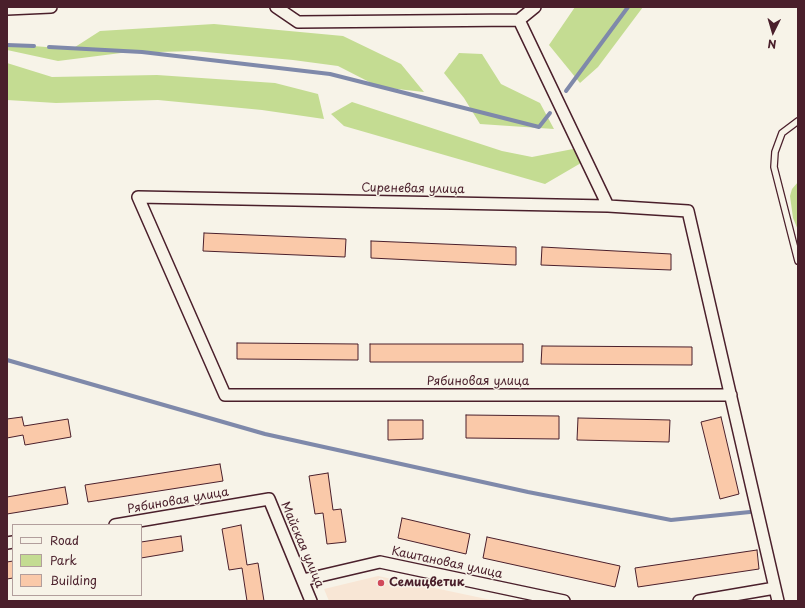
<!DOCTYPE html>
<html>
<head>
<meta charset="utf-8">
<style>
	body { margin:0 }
	#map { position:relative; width:805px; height:608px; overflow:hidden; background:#f7f3e8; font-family:"Playpen Sans",sans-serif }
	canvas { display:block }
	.frame { position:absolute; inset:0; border:8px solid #4a1f2b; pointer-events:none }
	.legend { position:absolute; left:12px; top:524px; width:130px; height:72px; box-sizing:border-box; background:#f7f3e8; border:1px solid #b29e9c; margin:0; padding:5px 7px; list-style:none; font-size:12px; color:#4a1f2b }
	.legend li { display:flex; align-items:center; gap:8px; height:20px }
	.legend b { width:20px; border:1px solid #b29e9c }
	.north { position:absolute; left:753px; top:12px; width:40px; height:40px; -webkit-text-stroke:3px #f7f3e8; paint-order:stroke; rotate:185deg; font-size:11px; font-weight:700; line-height:16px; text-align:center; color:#4a1f2b }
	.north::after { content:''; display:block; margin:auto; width:14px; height:18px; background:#4a1f2b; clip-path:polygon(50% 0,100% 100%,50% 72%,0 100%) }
</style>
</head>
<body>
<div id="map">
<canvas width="805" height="608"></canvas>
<div class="frame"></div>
<ul class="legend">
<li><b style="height:5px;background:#f7f3e8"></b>Road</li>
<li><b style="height:11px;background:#c4dc92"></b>Park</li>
<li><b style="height:11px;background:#fac9a9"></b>Building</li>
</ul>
<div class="north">N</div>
</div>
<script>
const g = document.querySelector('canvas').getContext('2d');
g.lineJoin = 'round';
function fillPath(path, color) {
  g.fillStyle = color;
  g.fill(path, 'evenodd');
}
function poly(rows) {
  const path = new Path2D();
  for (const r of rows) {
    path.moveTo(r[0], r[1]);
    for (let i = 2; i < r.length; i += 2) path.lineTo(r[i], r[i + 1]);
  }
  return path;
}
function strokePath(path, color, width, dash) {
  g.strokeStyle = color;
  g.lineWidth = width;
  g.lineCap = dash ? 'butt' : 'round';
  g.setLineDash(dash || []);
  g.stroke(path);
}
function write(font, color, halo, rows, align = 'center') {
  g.font = font + ' "Playpen Sans",sans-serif';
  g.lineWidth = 3;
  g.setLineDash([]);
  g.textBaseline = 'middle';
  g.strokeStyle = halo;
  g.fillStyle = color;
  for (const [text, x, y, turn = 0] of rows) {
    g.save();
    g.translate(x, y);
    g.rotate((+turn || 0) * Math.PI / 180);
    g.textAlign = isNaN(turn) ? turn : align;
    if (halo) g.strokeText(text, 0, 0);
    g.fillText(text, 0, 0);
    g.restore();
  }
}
fillPath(poly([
	[378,576,496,601,329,601,324,589]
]), '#f8e6d5');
fillPath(poly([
	[575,7,643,7,598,67,580,83,549,45],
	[214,24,343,36,401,64,424,92,379,87,338,66,293,60,195,51,121,53,58,61,7,50,7,44,72,49,100,31],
	[459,53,482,54,501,84,540,103,554,129,480,124,464,98,444,73],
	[7,63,52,77,157,75,275,83,318,94,324,119,262,110,158,100,56,103,7,100],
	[352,102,502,151,532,157,573,149,581,163,545,184,344,126,331,114],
	[798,182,798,230,793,218,790,196,792,189]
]), '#c4dc92');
strokePath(poly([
	[7,45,34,46],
	[49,47,142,52,330,74,539,127,550,113],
	[566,91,628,7],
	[7,360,265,434,528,492,671,520,750,512]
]), '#7f89aa', 4);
const building = poly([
	[204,233,346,239,345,257,203,251,204,233],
	[371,241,516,247,516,265,371,258,371,241],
	[542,247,671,254,671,270,541,265,542,247],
	[237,343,358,344,358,360,237,359,237,343],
	[370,344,523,344,523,362,370,362,370,344],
	[542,346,692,347,692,365,541,364,542,346],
	[466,415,559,416,559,439,466,438,466,415],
	[22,417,24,426,68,419,71,437,25,445,23,435,7,438,7,419,22,417],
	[721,417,739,494,720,499,701,422,721,417],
	[578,418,670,420,669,442,577,440,578,418],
	[388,420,423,420,423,439,388,440,388,420],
	[220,464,223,481,88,502,85,485,220,464],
	[328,473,333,510,341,509,346,542,327,544,323,513,315,514,309,476,328,473],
	[65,487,68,504,7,514,7,497,65,487],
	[402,518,470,534,466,554,398,538,402,518],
	[241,525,247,565,258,563,264,601,247,601,242,568,229,570,222,529,241,525],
	[181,536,183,551,141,558,141,542,181,536],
	[487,537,620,566,615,587,483,558,487,537],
	[757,550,759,569,638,587,635,568,757,550],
	[13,561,13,578,7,579,7,562,13,561]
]);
fillPath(building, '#fac9a9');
strokePath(building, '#4a1f2b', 1);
const service = poly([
	[798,121,782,133,775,152,774,167,798,261]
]);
const minor = poly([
	[276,7,298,22,519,20,535,7],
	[7,9,51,7],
	[519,20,608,206],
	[731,395,225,395,138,197,608,206,688,211,778,601],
	[115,525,269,499,311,601],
	[7,543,13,542],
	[303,580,380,562,564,601],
	[699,601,775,588]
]);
strokePath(service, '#4a1f2b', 8);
strokePath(minor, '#4a1f2b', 14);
strokePath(service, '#f7f3e8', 5.5);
strokePath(minor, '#f7f3e8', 11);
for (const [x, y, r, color] of [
	[381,583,4,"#d1495b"]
]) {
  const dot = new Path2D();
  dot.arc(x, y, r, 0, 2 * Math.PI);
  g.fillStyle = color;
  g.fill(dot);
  strokePath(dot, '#f7f3e8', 1.5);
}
write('12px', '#4a1f2b', '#f7f3e8', [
	["Сиреневая улица",413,189,1],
	["Рябиновая улица",478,382],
	["Рябиновая улица",178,501,-10],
	["Майская улица",302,545,67],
	["Каштановая улица",447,563,12]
]);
write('bold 12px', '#4a1f2b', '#f7f3e8', [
	["Семицветик",389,583]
], 'left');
</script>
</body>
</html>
